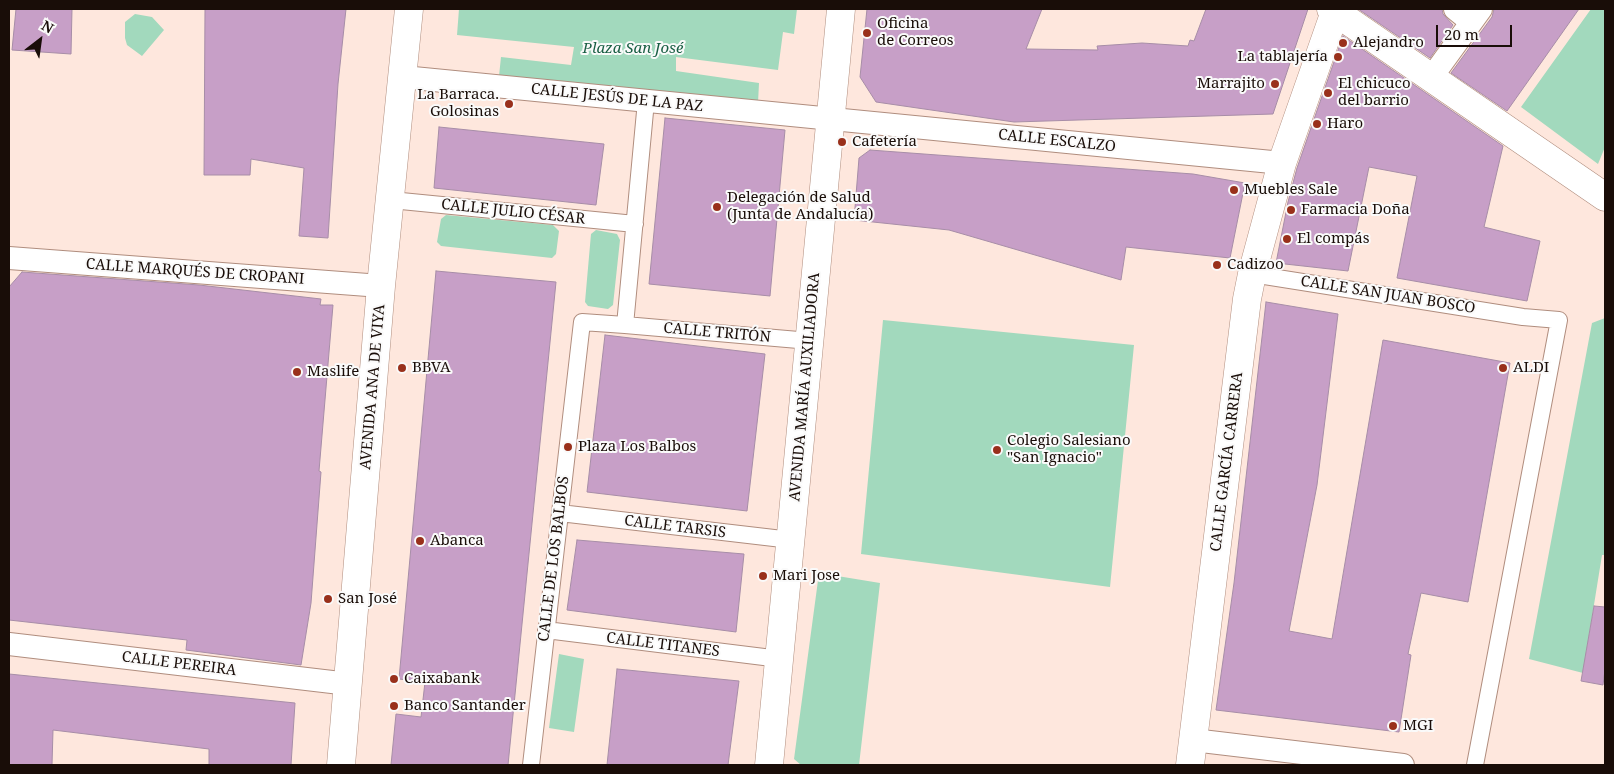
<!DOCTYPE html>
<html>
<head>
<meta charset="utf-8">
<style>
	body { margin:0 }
	#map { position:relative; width:1614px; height:774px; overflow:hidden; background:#fee7dd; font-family:"Noto Serif",serif }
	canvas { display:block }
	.frame { position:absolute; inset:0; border:10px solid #190d08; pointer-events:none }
	.north { position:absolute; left:15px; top:15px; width:50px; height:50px; -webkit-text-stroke:4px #fafafa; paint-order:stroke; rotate:30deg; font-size:14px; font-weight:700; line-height:20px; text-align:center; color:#190d08 }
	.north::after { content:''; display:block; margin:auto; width:18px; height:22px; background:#190d08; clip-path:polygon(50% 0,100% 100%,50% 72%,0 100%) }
	.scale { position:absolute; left:1436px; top:25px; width:76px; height:22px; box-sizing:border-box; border:2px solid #190d08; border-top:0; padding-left:6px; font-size:15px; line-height:18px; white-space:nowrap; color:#190d08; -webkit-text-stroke:4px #fafafa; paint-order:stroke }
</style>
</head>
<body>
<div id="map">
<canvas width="1614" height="774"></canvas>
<div class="frame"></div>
<div class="north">N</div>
<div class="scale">20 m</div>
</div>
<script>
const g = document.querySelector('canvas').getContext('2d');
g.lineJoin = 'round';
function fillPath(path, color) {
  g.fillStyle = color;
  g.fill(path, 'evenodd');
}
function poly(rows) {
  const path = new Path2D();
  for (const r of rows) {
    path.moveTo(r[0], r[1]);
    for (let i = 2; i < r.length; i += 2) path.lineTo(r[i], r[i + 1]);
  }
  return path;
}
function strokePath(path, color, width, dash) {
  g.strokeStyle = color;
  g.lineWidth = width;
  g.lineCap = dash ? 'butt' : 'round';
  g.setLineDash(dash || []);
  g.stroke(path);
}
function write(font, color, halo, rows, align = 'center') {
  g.font = font + ' "Noto Serif",serif';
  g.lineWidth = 4;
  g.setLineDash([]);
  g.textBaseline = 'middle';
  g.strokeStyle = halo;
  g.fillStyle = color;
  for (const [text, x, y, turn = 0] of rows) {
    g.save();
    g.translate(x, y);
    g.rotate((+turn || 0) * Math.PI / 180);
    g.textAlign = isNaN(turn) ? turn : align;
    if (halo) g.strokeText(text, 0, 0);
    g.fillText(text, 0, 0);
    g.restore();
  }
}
fillPath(poly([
	[459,9,797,9,794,34,783,32,778,70,676,57,676,71,759,83,758,103,499,76,501,57,571,65,574,47,457,35],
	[1591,9,1605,9,1605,147,1598,164,1521,107],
	[135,14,152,17,164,30,142,56,127,45,125,38,125,22],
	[446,215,553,225,559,231,556,254,552,258,441,246,437,242,441,219],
	[596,230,617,234,620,240,613,305,608,309,588,306,585,302,591,234],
	[1605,318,1605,555,1602,555,1583,673,1529,659,1592,323],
	[883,320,1134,345,1110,587,861,554],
	[819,573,880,583,859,765,801,765,794,759],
	[559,654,584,659,574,732,549,728]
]), '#a2d9bd');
const building = poly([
	[16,9,72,9,71,54,12,50,16,9],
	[205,9,346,9,338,84,328,238,299,236,304,168,251,159,250,175,204,175,205,9],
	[867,9,1042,9,1026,49,1098,50,1097,46,1142,43,1188,46,1190,40,1194,41,1206,9,1308,9,1273,114,1014,122,876,102,860,77,867,9],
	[1358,9,1442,9,1443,14,1453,25,1430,58,1358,9],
	[1494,9,1579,9,1507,111,1451,73,1492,17,1494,9],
	[1343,36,1503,146,1484,227,1540,241,1527,301,1397,278,1417,176,1369,167,1348,271,1276,263,1288,202,1297,168,1343,36],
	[665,118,785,130,770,296,649,284,665,118],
	[439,127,604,144,596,205,434,188,439,127],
	[870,150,1193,174,1245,183,1230,258,1126,247,1121,280,949,230,854,220,859,158,870,150],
	[436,271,556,282,508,765,391,765,396,714,421,717,425,682,399,679,436,271],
	[22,272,199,285,321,299,320,305,333,305,319,471,321,472,311,603,301,665,186,650,187,640,9,620,9,287,22,272],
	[1266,302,1338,314,1317,485,1289,631,1332,639,1383,340,1510,363,1468,602,1421,593,1408,654,1411,655,1399,732,1216,710,1234,583,1266,302],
	[605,335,765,354,747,511,587,492,605,335],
	[577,540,744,554,736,632,567,610,577,540],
	[1594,606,1605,607,1605,670,1603,685,1581,681,1594,606],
	[617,669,739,681,728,765,607,765,617,669],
	[9,674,295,703,291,765,209,765,209,749,53,730,52,765,9,765,9,674]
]);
fillPath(building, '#c79fc7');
strokePath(building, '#a78da7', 1);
const pedestrian = poly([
	[391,200,635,224],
	[1252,274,1523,317,1559,320,1475,765],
	[625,325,810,341],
	[560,513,791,540],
	[546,630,780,659],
	[531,765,582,322,625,325,646,101]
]);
const minor = poly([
	[1455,9,1471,22],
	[403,77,1282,163],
	[1431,78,1481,9],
	[9,258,381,286],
	[9,644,349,684],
	[1193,740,1403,765]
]);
const tertiary = poly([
	[1331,9,1605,197],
	[769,765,841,9],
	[1190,765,1247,299,1252,274,1282,163,1336,9]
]);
const secondary = poly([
	[341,765,381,286,409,9]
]);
strokePath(pedestrian, '#b08d7e', 18);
strokePath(minor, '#b08d7e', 24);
strokePath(tertiary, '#b08d7e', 29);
strokePath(secondary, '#b08d7e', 29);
strokePath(pedestrian, '#fff', 16);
strokePath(minor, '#fff', 22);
strokePath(tertiary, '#fff', 28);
strokePath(secondary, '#fff', 28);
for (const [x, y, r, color] of [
	[867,33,5,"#99301b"],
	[1343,43,5,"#99301b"],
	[1338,57,5,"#99301b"],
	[1275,84,5,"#99301b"],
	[1328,93,5,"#99301b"],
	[509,104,5,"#99301b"],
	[1317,124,5,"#99301b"],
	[842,142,5,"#99301b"],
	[1234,190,5,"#99301b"],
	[717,207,5,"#99301b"],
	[1291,210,5,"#99301b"],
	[1287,239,5,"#99301b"],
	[1217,265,5,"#99301b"],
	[402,368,5,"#99301b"],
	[1503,368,5,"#99301b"],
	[297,372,5,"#99301b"],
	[568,447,5,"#99301b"],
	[997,450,5,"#99301b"],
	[420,541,5,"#99301b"],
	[763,576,5,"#99301b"],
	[328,599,5,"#99301b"],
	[394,679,5,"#99301b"],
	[394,706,5,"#99301b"],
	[1393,726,5,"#99301b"]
]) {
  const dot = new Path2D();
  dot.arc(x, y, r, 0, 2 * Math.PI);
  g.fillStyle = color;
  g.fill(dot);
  strokePath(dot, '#fafafa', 2);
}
write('15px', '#190d08', '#fafafa', [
	["Oficina",877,24],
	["de Correos",877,41],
	["Alejandro",1353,43],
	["La tablajería",1328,57,"right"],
	["Marrajito",1265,84,"right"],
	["El chicuco",1338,84],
	["del barrio",1338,101],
	["La Barraca.",499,95,"right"],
	["Golosinas",499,112,"right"],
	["Haro",1327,124],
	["Cafetería",852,142],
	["Muebles Sale",1244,190],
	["Delegación de Salud",727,198],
	["(Junta de Andalucía)",727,215],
	["Farmacia Doña",1301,210],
	["El compás",1297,239],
	["Cadizoo",1227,265],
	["BBVA",412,368],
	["ALDI",1513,368],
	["Maslife",307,372],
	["Colegio Salesiano",1007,441],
	["\"San Ignacio\"",1007,458],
	["Plaza Los Balbos",578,447],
	["Abanca",430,541],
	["Mari Jose",773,576],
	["San José",338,599],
	["Caixabank",404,679],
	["Banco Santander",404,706],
	["MGI",1403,726]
], 'left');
write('italic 15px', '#185e43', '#fafafa', [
	["Plaza San José",633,49]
]);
write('15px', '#190d08', '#fafafa', [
	["CALLE JESÚS DE LA PAZ",617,98,6],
	["CALLE ESCALZO",1057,141,6],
	["CALLE JULIO CÉSAR",513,212,6],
	["CALLE MARQUÉS DE CROPANI",195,272,4],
	["CALLE SAN JUAN BOSCO",1388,295,9],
	["CALLE TRITÓN",717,333,5],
	["AVENIDA ANA DE VIYA",373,387,-85],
	["AVENIDA MARÍA AUXILIADORA",805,387,-85],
	["CALLE GARCÍA CARRERA",1227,462,-83],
	["CALLE TARSIS",675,527,7],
	["CALLE DE LOS BALBOS",554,559,-83],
	["CALLE TITANES",663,645,7],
	["CALLE PEREIRA",179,664,7]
]);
</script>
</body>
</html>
